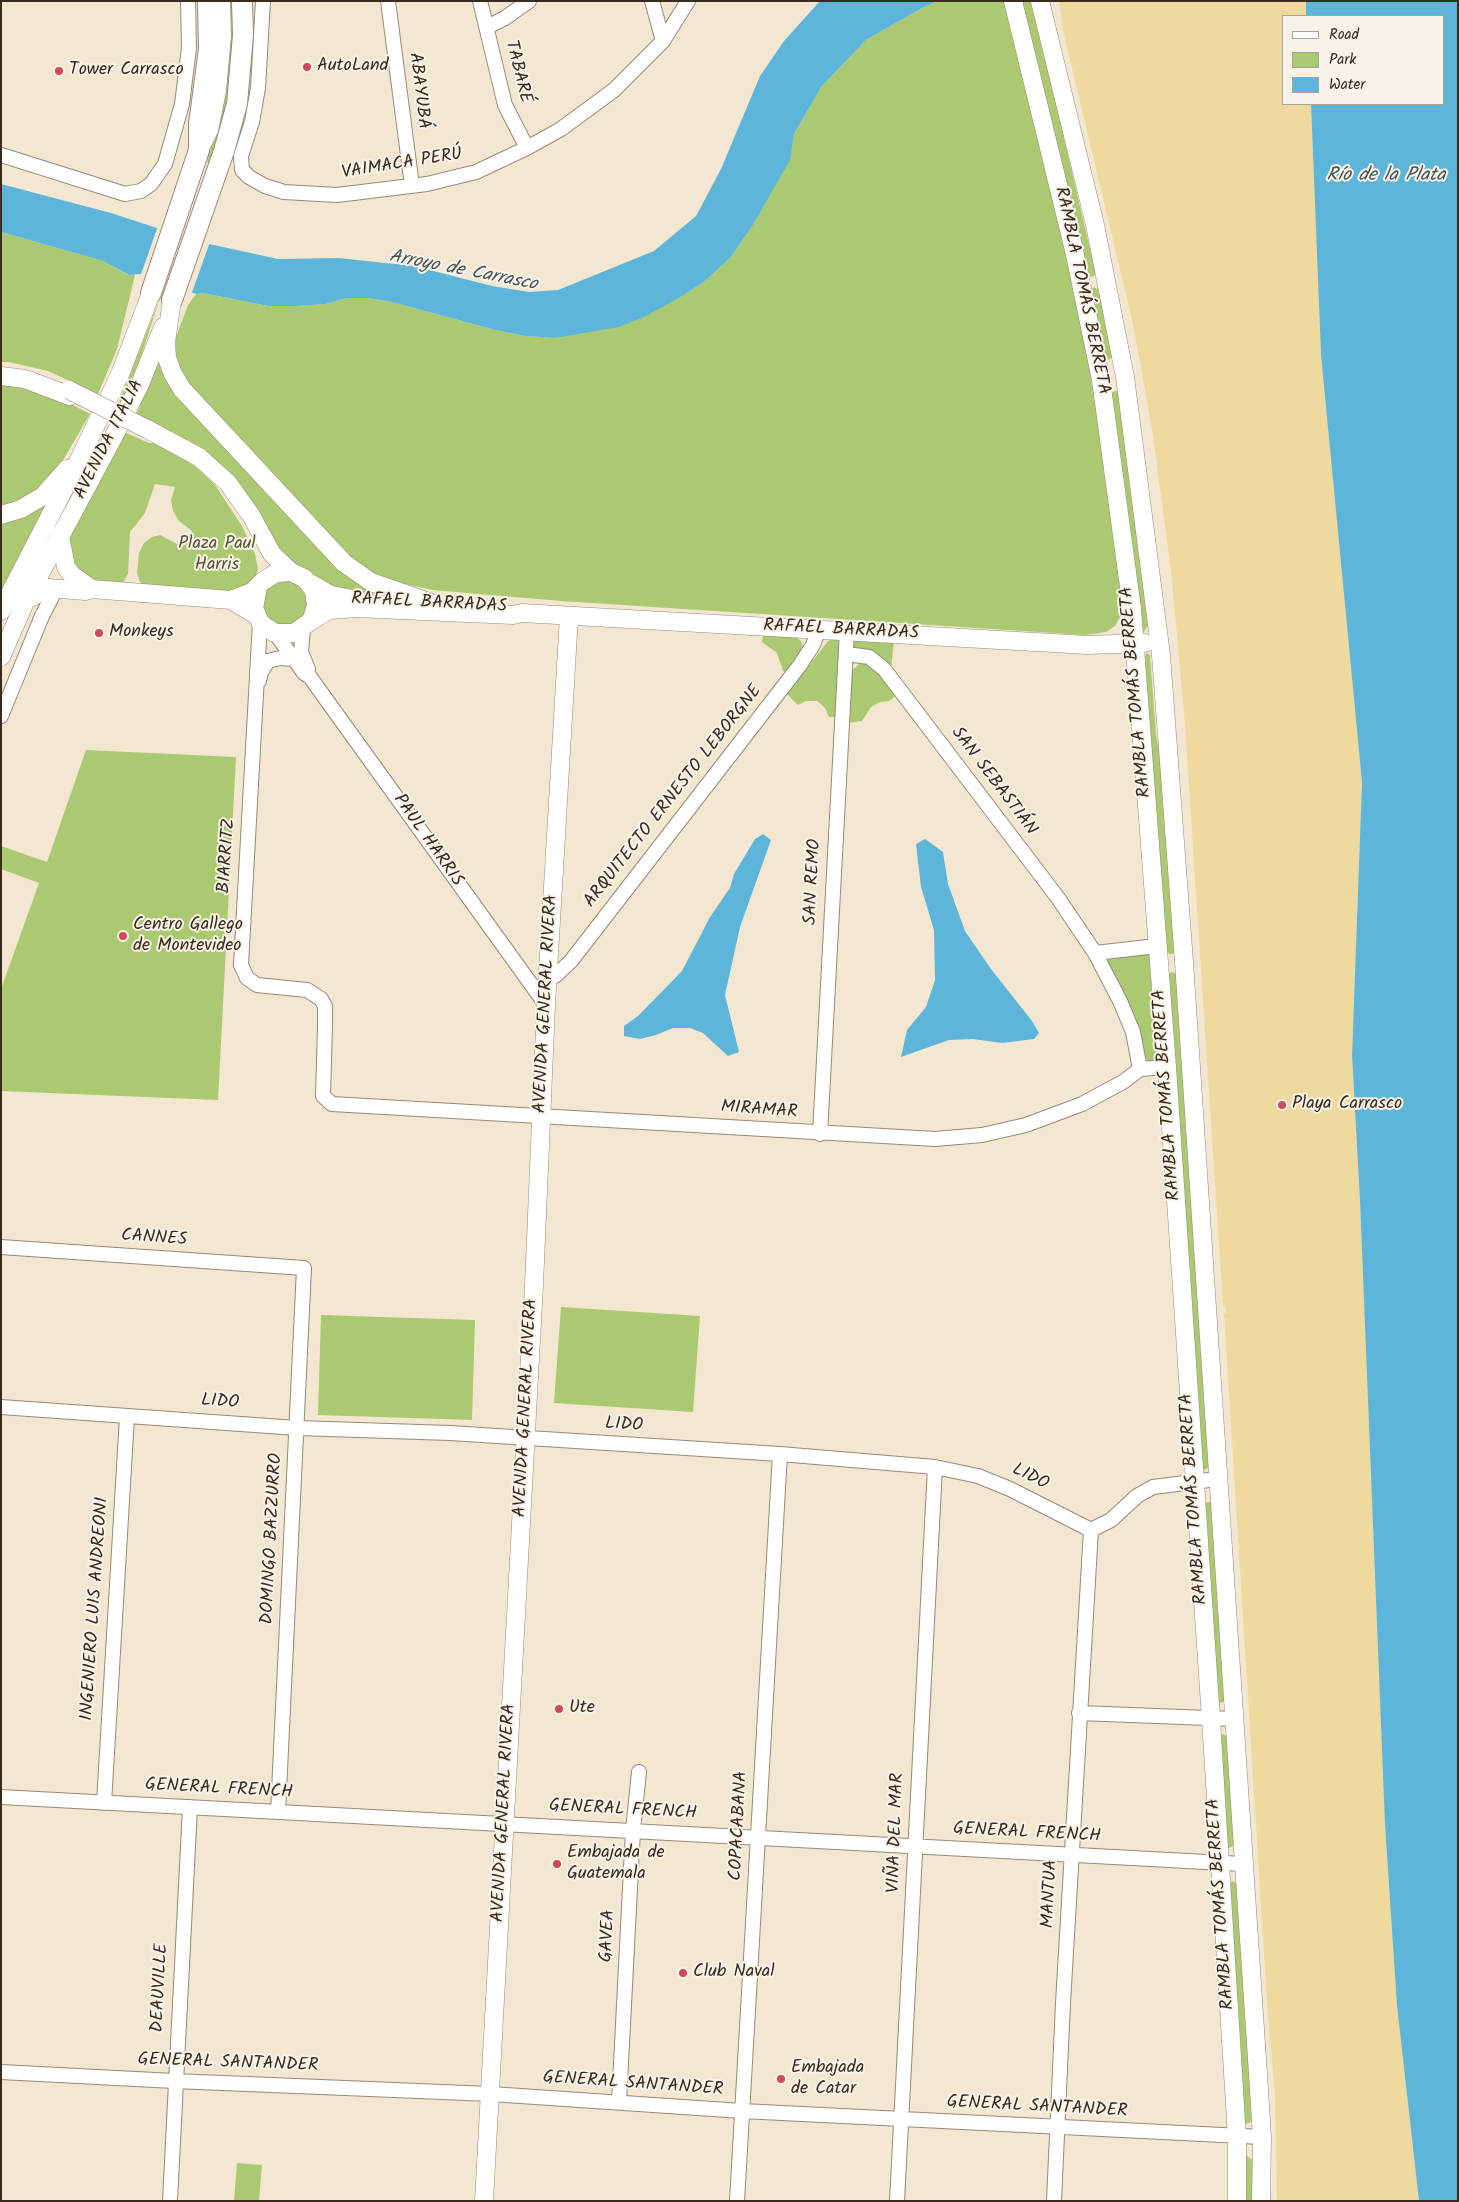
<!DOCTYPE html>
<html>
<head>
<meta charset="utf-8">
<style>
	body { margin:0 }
	#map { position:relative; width:1459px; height:2202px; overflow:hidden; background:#f4e7d1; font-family:Kalam,sans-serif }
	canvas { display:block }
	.frame { position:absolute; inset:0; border:2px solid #3b2a1e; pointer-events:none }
	.legend { position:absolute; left:1282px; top:15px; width:162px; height:90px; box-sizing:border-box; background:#f7f3e8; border:1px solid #aca397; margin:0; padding:6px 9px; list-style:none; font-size:15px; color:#3b2a1e }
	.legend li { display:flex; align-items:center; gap:10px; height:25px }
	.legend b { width:25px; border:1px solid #aca397 }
</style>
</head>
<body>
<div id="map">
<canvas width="1459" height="2202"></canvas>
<div class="frame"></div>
<ul class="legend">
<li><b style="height:6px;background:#fff"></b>Road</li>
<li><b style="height:14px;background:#abc971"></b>Park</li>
<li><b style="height:14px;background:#5db6da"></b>Water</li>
</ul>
</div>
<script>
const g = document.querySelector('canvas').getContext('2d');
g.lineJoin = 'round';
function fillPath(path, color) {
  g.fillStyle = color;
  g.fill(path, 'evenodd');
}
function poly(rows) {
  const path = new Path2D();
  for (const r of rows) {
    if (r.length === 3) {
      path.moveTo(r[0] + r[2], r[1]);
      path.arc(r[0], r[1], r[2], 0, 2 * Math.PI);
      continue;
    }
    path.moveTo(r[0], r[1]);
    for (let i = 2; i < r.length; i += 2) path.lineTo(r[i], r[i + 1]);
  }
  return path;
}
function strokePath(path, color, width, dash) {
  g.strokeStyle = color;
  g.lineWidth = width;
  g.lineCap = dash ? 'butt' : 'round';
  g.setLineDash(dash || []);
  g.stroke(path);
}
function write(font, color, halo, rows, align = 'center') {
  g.font = font + ' Kalam,sans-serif';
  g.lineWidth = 4;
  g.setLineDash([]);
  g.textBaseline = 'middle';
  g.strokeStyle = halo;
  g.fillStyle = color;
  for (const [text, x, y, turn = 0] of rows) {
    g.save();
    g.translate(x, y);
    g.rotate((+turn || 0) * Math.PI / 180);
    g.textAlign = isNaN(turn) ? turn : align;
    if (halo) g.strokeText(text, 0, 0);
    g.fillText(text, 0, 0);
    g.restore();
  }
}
fillPath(poly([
	[227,1,236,1,231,78,225,111,209,163,207,162,220,110],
	[938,1,1005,1,1046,166,1095,389,1124,610,1115,626,1106,632,1085,635,561,601,433,590,404,584,378,576,351,558,190,387,180,371,175,353,176,337,188,305,196,294,203,293,268,306,297,306,326,304,347,298,367,298,392,302,495,330,525,336,555,338,668,303,684,295,705,281,731,257,753,225,789,160,794,134,822,86,866,40,924,7],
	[1021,1,1032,1,1096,275,1087,278],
	[1,232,103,261,128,275,135,275,117,349,98,394,48,371,9,362,1,362],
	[1094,287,1099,290,1113,357,1107,360,1104,359,1090,291],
	[160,298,140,359,120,406,118,405],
	[161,346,170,379,390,597,340,595,287,562,255,516,136,415,141,404,140,397],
	[1,380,67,402,90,414,55,474,39,492,1,510],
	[1115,391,1119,392,1149,624,1144,632,1142,631,1110,394],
	[124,432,149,443,155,443,180,456,196,467,215,485,242,526,255,554,258,569,254,581,236,592,146,586,140,582,137,573,139,553,144,543,152,537,160,535,181,546,192,531,179,521,173,511,171,500,175,487,155,484,145,513,130,532,128,574,124,581,121,584,97,584,75,574,69,539],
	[52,495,1,596,1,518],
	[285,603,23],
	[763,634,796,637,801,641,803,647,788,675,783,671,777,653,762,642],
	[835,638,840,642,838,717,829,717,825,708,817,701,806,701,798,705,787,694,828,641],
	[855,640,894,641,891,669,854,649,852,644],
	[1147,653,1150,655,1156,735,1164,776,1175,952,1172,954,1169,954,1165,949,1145,656],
	[862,662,873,665,897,695,889,701,880,702,871,707,862,721,848,723,851,671],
	[86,750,236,757,218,1100,1,1091,1,989,39,883,1,869,1,846,47,862],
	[1149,954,1157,1056,1153,1063,1147,1060,1132,1018,1106,964,1109,959],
	[1172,972,1178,975,1210,1467,1204,1470,1201,1468,1167,975],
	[561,1307,700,1316,693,1412,554,1403],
	[321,1315,475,1320,472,1420,318,1415],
	[1210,1502,1213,1503,1226,1700,1221,1703,1218,1702,1204,1503],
	[1222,1734,1228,1736,1235,1845,1229,1848,1226,1847,1219,1737],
	[1233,1881,1238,1884,1254,2120,1247,2124,1243,2120,1229,1884],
	[1247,2156,1254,2161,1252,2201,1241,2201,1244,2158],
	[237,2163,262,2165,259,2201,234,2201]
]), '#abc971');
fillPath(poly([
	[1059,1,1306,1,1306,16,1283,16,1283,104,1311,104,1321,355,1362,782,1352,1055,1360,1201,1385,1825,1397,2006,1419,2201,1277,2201,1275,2093,1268,2018,1224,1313,1226,1313,1225,1305,1223,1305,1185,725,1171,570,1152,429,1133,324,1063,31]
]), '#eeda9e');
fillPath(poly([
	[820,1,938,1,924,7,866,40,822,86,794,134,790,160,753,225,731,257,705,281,684,295,646,316,619,327,555,338,525,336,495,330,392,302,367,298,347,298,326,304,297,306,268,306,203,293,196,294,140,274,129,275,103,261,1,232,1,184,111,213,200,242,278,259,338,258,414,266,492,286,529,292,558,290,654,251,696,216,721,169,760,76,784,41],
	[1306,1,1458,1,1458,2201,1419,2201,1397,2006,1385,1825,1360,1201,1352,1055,1362,782,1321,355,1311,104,1443,104,1443,16,1306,16],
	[763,834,771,840,740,927,725,995,739,1052,728,1056,703,1033,690,1028,673,1028,656,1035,640,1039,624,1036,624,1026,638,1016,682,971,710,917,730,888,734,874,755,839],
	[925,839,943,852,948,884,965,931,991,969,1032,1021,1039,1033,1034,1039,1002,1043,973,1039,949,1040,901,1057,907,1030,926,1007,935,980,934,930,921,887,916,844]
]), '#5db6da');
fillPath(poly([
	[158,226,210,242,191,295,140,277]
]), '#f4e7d1');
const minor = poly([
	[263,1,258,88,252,122,241,156,242,170,249,177,265,186,284,192,337,195,427,184,476,172,527,148,561,129,614,90,663,41,688,1],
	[388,1,412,186],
	[480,1,505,105,527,148],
	[652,1,663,41],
	[487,27,505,18,529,1],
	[1,155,125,194,141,191,151,184,165,164,182,104,189,48,188,1],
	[260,622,241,965,247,978,257,985,307,990,321,999,325,1006,325,1026,323,1096,332,1104,935,1139,982,1135,1026,1125,1082,1104,1123,1082,1140,1069,1167,1067],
	[303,628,301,652,308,669],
	[275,633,304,673,310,677,546,1005],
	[846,654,869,657,884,669,1058,898,1095,953,1120,1001,1133,1032,1140,1069],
	[259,681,261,672,268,661,280,658,294,659],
	[1,716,42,616,57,587],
	[1095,953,1157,946],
	[547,977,555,976,571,961,800,665,813,645,819,629],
	[820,1134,847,631],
	[1,1247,304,1268,278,1812],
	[1,1407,297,1428,450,1433,780,1454,935,1467,978,1476,1010,1489,1091,1530,1111,1520,1137,1496,1153,1487,1217,1479],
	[1079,1713,1234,1719],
	[1,1797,1243,1864],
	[104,1803,127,1417],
	[1,2072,174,2081,491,2094,742,2111,1262,2137],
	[619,2102,633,1830,639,1772],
	[170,2201,190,1807],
	[737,2201,780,1454],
	[897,2201,935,1467],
	[1054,2201,1063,2003,1091,1530]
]);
const major = poly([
	[1013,1,1074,250,1101,380,1132,609,1167,1067,1211,1719,1237,2137,1237,2201],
	[1040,1,1095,225,1125,377,1161,655,1184,962,1258,2074,1262,2137,1261,2201],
	[199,150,209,130,217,91,222,36,221,1],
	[172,300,166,342,167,358,173,374,182,389,344,563,371,582,429,602],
	[1,376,25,379,70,396],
	[147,429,199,457,228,483,252,517,272,554,291,572],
	[1,515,21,509,43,496,67,469],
	[60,535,66,567,72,575,92,589],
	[310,583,331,595,358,600],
	[26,600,49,588,85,591,92,589,231,600,256,615],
	[231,600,252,592,263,581,276,573,291,572,304,578,314,590,316,606,311,621,294,633,275,633,267,628,260,622,254,608,258,587],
	[1,611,79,460,121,372,151,293],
	[311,621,329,610,356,608,513,615,522,613,1088,645,1145,643],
	[1,657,26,600,114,436,140,384,163,327],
	[484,2201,534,1285,546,1005,569,616]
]);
const highway = poly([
	[151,293,199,150,199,124,209,49,208,1],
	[172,300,224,151,237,104,243,35,242,1]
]);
strokePath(minor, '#988878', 16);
strokePath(major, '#988878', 19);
strokePath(highway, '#988878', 22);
strokePath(minor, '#fff', 14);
strokePath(major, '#fff', 18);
strokePath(highway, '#fff', 20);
const majorBridge = poly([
	[69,390,147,429]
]);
strokePath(majorBridge, '#988878', 19, []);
strokePath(majorBridge, '#fff', 18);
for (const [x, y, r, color] of [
	[307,67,5,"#d1495b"],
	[59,71,5,"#d1495b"],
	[99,633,5,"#d1495b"],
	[123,936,5,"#d1495b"],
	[1282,1105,5,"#d1495b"],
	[559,1709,5,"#d1495b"],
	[557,1864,5,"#d1495b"],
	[683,1973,5,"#d1495b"],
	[781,2079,5,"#d1495b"]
]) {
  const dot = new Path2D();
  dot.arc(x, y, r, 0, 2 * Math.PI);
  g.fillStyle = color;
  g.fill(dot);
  strokePath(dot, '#f7f3e8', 2);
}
write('18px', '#3b2a1e', '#f7f3e8', [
	["AutoLand",317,67],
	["Tower Carrasco",69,71],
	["Monkeys",109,633],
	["Centro Gallego",133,926],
	["de Montevideo",133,947],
	["Playa Carrasco",1292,1105],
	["Ute",569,1709],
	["Embajada de",567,1854],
	["Guatemala",567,1875],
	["Club Naval",693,1973],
	["Embajada",791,2069],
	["de Catar",791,2090]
], 'left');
write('18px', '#3b2a1e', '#f7f3e8', [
	["TABARÉ",517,72,76],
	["ABAYUBÁ",418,91,83],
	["VAIMACA PERÚ",402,165,-9],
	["RAMBLA TOMÁS BERRETA",1081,291,78],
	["AVENIDA ITALIA",110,440,-63],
	["RAFAEL BARRADAS",429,604,3],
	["RAFAEL BARRADAS",841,631,3],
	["RAMBLA TOMÁS BERRETA",1137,692,-95],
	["SAN SEBASTIÁN",993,782,53],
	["ARQUITECTO ERNESTO LEBORGNE",674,797,-52],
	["PAUL HARRIS",427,841,55],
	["BIARRITZ",228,856,-86],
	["SAN REMO",814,882,-87],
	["AVENIDA GENERAL RIVERA",547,1004,-87],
	["RAMBLA TOMÁS BERRETA",1168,1095,-94],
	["MIRAMAR",759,1111,4],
	["CANNES",154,1239,4],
	["LIDO",220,1403,4],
	["AVENIDA GENERAL RIVERA",527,1408,-87],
	["LIDO",624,1426,3],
	["LIDO",1030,1478,26],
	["RAMBLA TOMÁS BERRETA",1195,1499,-94],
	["DOMINGO BAZZURRO",273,1539,-87],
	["INGENIERO LUIS ANDREONI",96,1609,-86],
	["GENERAL FRENCH",219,1790,3],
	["GENERAL FRENCH",623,1811,3],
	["AVENIDA GENERAL RIVERA",505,1813,-87],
	["COPACABANA",740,1826,-87],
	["VIÑA DEL MAR",897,1833,-88],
	["GENERAL FRENCH",1027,1834,3],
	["MANTUA",1051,1894,-87],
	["RAMBLA TOMÁS BERRETA",1222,1904,-94],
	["GAVEA",609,1936,-87],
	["DEAUVILLE",161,1988,-87],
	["GENERAL SANTANDER",228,2064,2],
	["GENERAL SANTANDER",633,2085,4],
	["GENERAL SANTANDER",1037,2108,3]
]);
write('18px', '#575233', '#f7f3e8', [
	["Plaza Paul",217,545],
	["Harris",217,566]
]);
write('italic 19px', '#455456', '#f7f3e8', [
	["Río de la Plata",1386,177],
	["Arroyo de Carrasco",463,272,11]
]);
</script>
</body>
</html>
